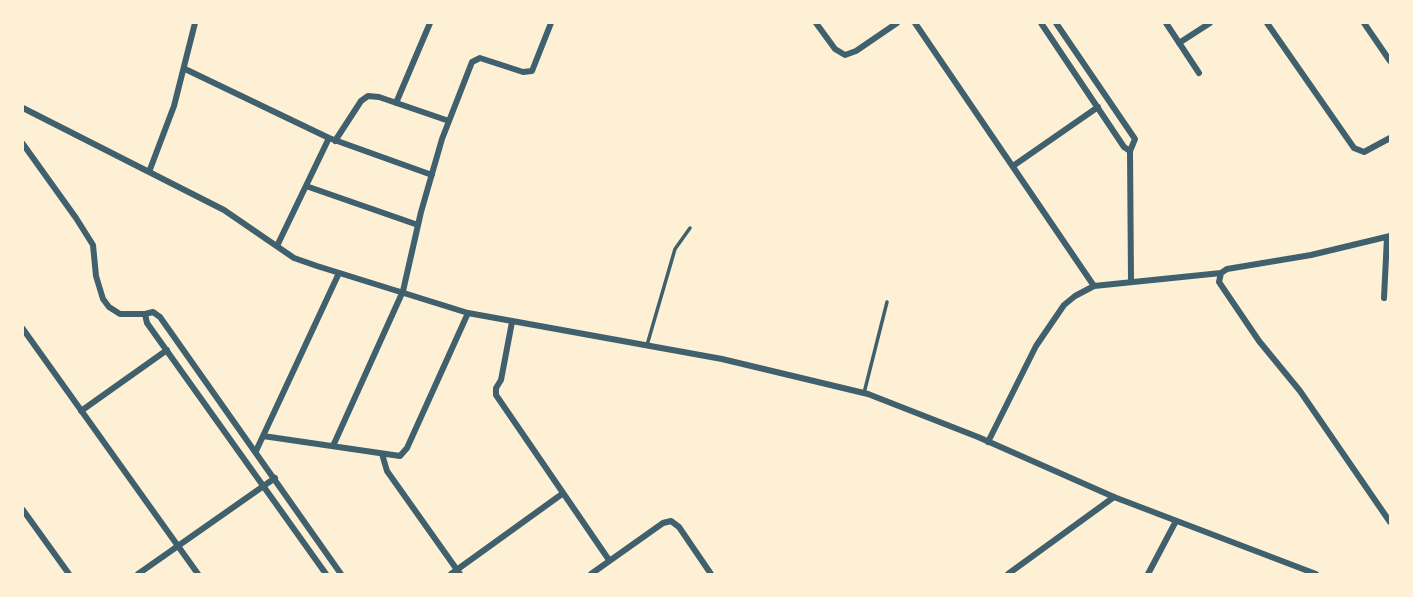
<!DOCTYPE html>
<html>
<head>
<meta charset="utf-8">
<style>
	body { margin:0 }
	#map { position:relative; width:1413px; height:597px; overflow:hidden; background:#fdf0d5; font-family:Jost,sans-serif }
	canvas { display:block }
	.frame { position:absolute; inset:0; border:24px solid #fdf0d5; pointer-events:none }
</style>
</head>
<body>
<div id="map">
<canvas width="1413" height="597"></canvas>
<div class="frame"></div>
</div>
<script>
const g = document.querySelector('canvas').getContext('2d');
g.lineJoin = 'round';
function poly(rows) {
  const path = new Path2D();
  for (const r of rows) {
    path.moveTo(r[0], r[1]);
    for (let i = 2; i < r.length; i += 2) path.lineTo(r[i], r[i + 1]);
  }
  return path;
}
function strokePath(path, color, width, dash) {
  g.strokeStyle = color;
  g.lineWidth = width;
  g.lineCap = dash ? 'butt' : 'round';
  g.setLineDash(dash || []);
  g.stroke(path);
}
strokePath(poly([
	[647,345,675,249,690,228],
	[864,393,887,302]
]), '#3f606c', 3.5);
strokePath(poly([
	[816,23,835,49,845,55,856,51,897,23],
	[915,23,1094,286],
	[1041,23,1124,147,1130,151],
	[1056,23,1135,139,1130,151,1131,281],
	[1166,23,1199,73],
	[1267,23,1354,148,1364,152,1390,138],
	[1364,23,1390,61],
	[1179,43,1210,23],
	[185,69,329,138,432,175],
	[396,103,430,23],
	[23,108,224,210,294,258,317,266,468,313,722,359,868,394,978,437,1114,497,1316,574],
	[335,141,361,101,368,96,379,97,449,121],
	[23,144,76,218,93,245,96,276,103,299,109,307,120,314,145,314],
	[1013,166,1098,107],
	[149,172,174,106,195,23],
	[306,186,418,225],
	[1390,236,1311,255,1227,269,1221,273,1219,282,1259,341,1300,391,1390,522],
	[277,246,329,138],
	[1384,298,1387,237],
	[512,322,501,380,496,388,496,395,609,560],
	[23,329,198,574],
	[81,411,167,350],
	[263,436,400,456,407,448,468,313],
	[988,442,1036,346,1064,305,1075,296,1094,286,1221,273],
	[333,446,403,291,421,212,442,139,472,62,480,58,523,72,532,71,551,23],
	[256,451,339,273],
	[382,454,387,471,460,574],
	[23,510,69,574],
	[138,574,275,478],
	[326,574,147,323,145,314,153,312,160,317,341,574],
	[451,574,562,494],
	[591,574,663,523,671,521,679,527,711,574],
	[1008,574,1114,497],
	[1148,574,1176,521]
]), '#3f606c', 6);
</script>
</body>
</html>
